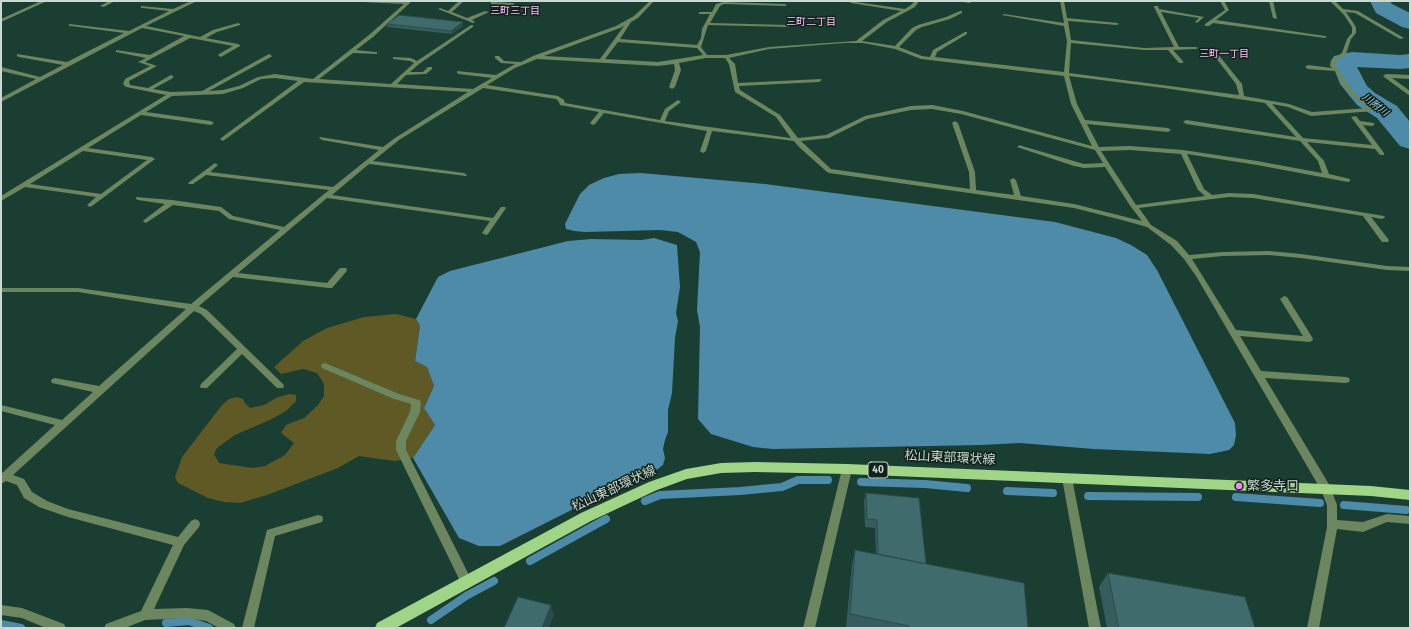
<!DOCTYPE html>
<html>
<head>
<meta charset="utf-8">
<style>
	body { margin:0 }
	#map { position:relative; width:1411px; height:629px; overflow:hidden; background:#1a3e31; font-family:"Fira Sans",sans-serif }
	canvas { display:block }
	.frame { position:absolute; inset:0; border:2px solid #c7dbd2; pointer-events:none }
</style>
</head>
<body>
<div id="map">
<canvas width="1411" height="629"></canvas>
<div class="frame"></div>
</div>
<script>
const g = document.querySelector('canvas').getContext('2d');
g.lineJoin = 'round';
function fillPath(path, color) {
  g.fillStyle = color;
  g.fill(path, 'evenodd');
}
function poly(rows) {
  const path = new Path2D();
  for (const r of rows) {
    path.moveTo(r[0], r[1]);
    for (let i = 2; i < r.length; i += 2) path.lineTo(r[i], r[i + 1]);
  }
  return path;
}
function strokePath(path, color, width, dash) {
  g.strokeStyle = color;
  g.lineWidth = width;
  g.lineCap = dash ? 'butt' : 'round';
  g.setLineDash(dash || []);
  g.stroke(path);
}
function write(font, color, halo, rows, align = 'center') {
  g.font = font + ' "Fira Sans","Noto Sans JP",sans-serif';
  g.lineWidth = 3;
  g.setLineDash([]);
  g.textBaseline = 'middle';
  g.strokeStyle = halo;
  g.fillStyle = color;
  for (const [text, x, y, turn = 0] of rows) {
    g.save();
    g.translate(x, y);
    g.rotate((+turn || 0) * Math.PI / 180);
    g.textAlign = isNaN(turn) ? turn : align;
    if (halo) g.strokeText(text, 0, 0);
    g.fillText(text, 0, 0);
    g.restore();
  }
}
fillPath(poly([
	[396,314,416,319,420,326,415,361,427,367,434,386,424,408,435,425,413,458,394,461,359,456,338,468,267,495,240,503,224,502,208,498,178,483,175,477,182,457,222,405,229,399,237,397,243,399,245,403,250,408,264,405,278,397,290,394,296,395,296,401,286,411,272,419,235,435,217,448,214,454,219,463,253,468,265,466,285,455,294,443,281,433,286,425,304,418,318,405,324,396,324,384,317,373,303,369,281,374,274,367,303,341,327,328,364,317]
]), '#5e5925');
fillPath(poly([
	[641,173,765,184,1055,222,1116,238,1131,245,1147,255,1157,270,1235,423,1236,435,1234,445,1229,450,1210,454,1094,449,1020,443,982,445,773,449,753,447,711,434,698,419,700,327,697,310,700,252,696,242,678,232,660,230,585,232,574,231,566,229,565,224,580,194,589,185,604,178,619,174],
	[654,238,677,245,680,287,676,313,678,321,675,338,672,393,668,410,668,432,665,440,663,449,665,458,663,465,658,469,639,476,500,546,479,546,459,538,413,458,435,425,424,408,434,386,427,367,415,361,420,326,416,319,438,277,450,271,568,241,591,239,642,240]
]), '#4d8ba9');
strokePath(poly([
	[861,482,925,484,967,488],
	[1007,491,1053,493],
	[1088,496,1198,497],
	[1236,497,1320,503],
	[645,501,660,495,740,491,782,487,798,480,828,480],
	[1344,505,1406,510],
	[530,561,606,519],
	[431,620,466,596,494,581],
	[166,623,189,621,209,628],
	[1,624,21,628]
]), '#4d8ba9', 8);
fillPath(poly([
	[1370,1,1390,1,1392,4,1410,13,1410,29,1402,27,1376,13,1370,1],
	[1352,52,1400,55,1410,54,1410,68,1400,69,1357,67,1367,86,1375,93,1397,106,1410,122,1410,149,1400,146,1377,118,1357,105,1340,84,1331,61,1334,56,1352,52]
]), '#4d8ba9');
fillPath(poly([
	[41,1,47,1,1,22,1,19,41,1],
	[109,1,115,1,104,7,100,6,109,1],
	[191,1,197,1,146,26,200,37,213,30,238,23,240,24,240,25,217,32,206,38,238,44,240,45,240,46,221,57,218,55,219,54,233,46,190,38,145,62,157,66,129,81,130,85,148,88,171,75,173,76,173,78,153,89,171,92,202,91,269,54,272,56,271,57,209,91,223,90,239,86,258,77,275,74,313,79,369,35,404,4,363,2,361,1,412,1,373,37,356,50,375,52,377,52,377,54,353,53,319,79,391,84,414,63,410,61,393,59,393,57,411,58,417,61,471,25,473,25,473,27,419,64,410,72,423,72,428,67,432,67,432,69,426,74,406,75,397,84,473,89,492,78,459,74,457,73,457,71,496,75,515,64,501,63,495,58,495,56,499,56,504,61,521,62,533,56,616,26,634,16,650,1,654,1,638,18,631,22,620,39,697,45,701,38,702,29,710,14,700,14,698,13,700,12,712,12,716,4,723,2,785,4,787,5,785,6,724,4,720,6,710,23,788,25,790,26,788,27,708,25,701,47,707,55,726,55,769,47,856,41,883,20,901,11,851,3,849,1,905,9,911,5,915,1,919,1,915,7,887,22,862,41,895,46,912,28,918,25,946,17,960,11,962,11,962,13,950,19,922,27,916,30,899,47,922,56,930,57,933,50,965,32,967,32,967,34,937,52,935,57,1064,72,1067,41,1064,26,1002,15,1004,14,1064,23,1060,1,1064,1,1067,18,1117,23,1119,24,1117,25,1068,21,1071,40,1144,48,1174,47,1154,7,1154,6,1158,6,1159,9,1204,17,1197,23,1195,22,1199,18,1161,12,1179,47,1196,47,1198,48,1196,49,1173,50,1183,61,1183,63,1179,63,1168,50,1144,50,1071,43,1069,73,1239,95,1236,84,1213,54,1215,53,1217,53,1242,84,1244,96,1289,104,1312,112,1368,108,1351,96,1342,85,1335,71,1308,69,1305,67,1308,65,1332,68,1330,66,1331,60,1342,53,1347,39,1352,33,1352,27,1344,15,1330,1,1335,1,1343,9,1358,11,1404,38,1400,39,1355,13,1346,12,1356,27,1356,33,1351,39,1346,54,1336,61,1336,66,1355,94,1377,109,1374,111,1311,116,1288,107,1272,104,1303,138,1372,145,1351,117,1356,116,1360,121,1374,123,1374,125,1372,126,1363,125,1384,153,1384,155,1380,155,1375,149,1307,142,1324,161,1329,174,1350,179,1350,181,1348,182,1257,165,1187,154,1204,189,1212,195,1229,193,1253,194,1384,216,1385,217,1384,218,1382,219,1371,217,1389,240,1388,242,1382,242,1363,216,1253,198,1229,197,1139,208,1151,225,1177,241,1189,255,1223,252,1269,251,1301,254,1387,266,1410,267,1410,271,1387,270,1301,258,1269,255,1223,256,1192,259,1236,330,1303,336,1280,299,1284,296,1287,297,1312,337,1313,339,1312,341,1309,342,1240,336,1261,371,1346,377,1349,378,1350,380,1349,382,1346,383,1265,378,1330,486,1337,505,1337,520,1363,522,1387,514,1410,516,1410,524,1387,522,1363,532,1337,529,1319,628,1307,628,1327,527,1327,505,1321,490,1196,276,1184,259,1171,245,1147,227,1122,220,1074,208,829,173,827,172,799,147,794,141,712,131,706,151,703,153,700,151,707,131,604,113,595,124,593,125,590,123,599,112,560,105,559,102,556,99,483,88,399,140,373,161,464,173,467,175,466,176,369,164,332,195,493,218,501,207,505,207,506,208,488,234,486,235,482,233,490,221,327,198,238,273,327,283,340,268,346,268,347,270,346,272,332,288,329,288,233,277,199,306,207,310,283,384,284,386,283,388,277,388,242,354,207,388,201,388,200,386,201,384,237,349,201,314,194,311,13,475,24,479,32,492,47,501,68,509,178,537,191,521,195,519,199,521,200,524,199,527,184,545,154,609,187,608,208,610,234,624,236,628,219,628,206,621,187,618,145,620,125,628,104,628,106,624,141,611,173,545,68,517,39,507,24,498,17,485,6,481,1,484,1,474,55,425,1,411,1,405,62,420,93,392,52,383,51,381,52,379,55,378,99,386,186,309,78,292,1,292,1,288,78,288,191,304,280,230,229,219,219,211,173,205,146,223,144,222,143,221,144,220,165,204,138,200,136,199,136,197,172,200,221,207,233,216,284,227,329,190,206,175,193,184,189,184,188,183,215,163,218,165,210,172,333,187,379,150,322,140,319,138,320,137,383,147,395,138,468,92,304,82,223,141,220,139,221,138,298,81,275,78,261,79,243,88,223,94,172,96,146,112,211,121,214,123,211,125,141,115,88,148,152,157,155,159,92,206,90,207,87,205,96,197,25,187,1,201,1,196,166,95,126,87,123,84,125,79,150,66,138,62,146,58,116,52,116,50,150,55,184,36,142,28,1,102,1,98,36,79,1,71,1,67,40,77,63,65,19,57,17,56,17,54,67,62,124,33,71,26,69,26,69,24,129,31,169,11,143,8,141,8,141,6,173,9,191,1],
	[624,26,600,59,544,56,620,28,624,26],
	[618,42,697,48,703,55,658,62,605,59,618,42],
	[844,43,863,43,895,49,921,59,1064,76,1071,104,1092,146,963,111,932,105,911,106,865,116,826,135,798,138,780,115,740,90,739,86,819,82,822,80,821,79,738,83,735,64,729,58,769,49,844,43],
	[706,58,725,58,729,64,735,92,776,117,791,138,665,121,669,111,681,102,678,100,665,109,660,120,565,103,564,100,558,96,487,85,515,68,537,59,658,66,674,64,675,70,669,87,672,89,675,87,681,70,679,63,706,58],
	[1069,76,1164,88,1265,103,1296,137,1186,120,1183,122,1186,124,1300,141,1318,161,1322,173,1257,161,1183,150,1130,146,1099,147,1087,124,1168,132,1171,130,1168,128,1085,120,1077,104,1069,76],
	[932,109,961,114,1095,150,1103,163,1084,164,1022,146,1020,145,1017,147,1074,166,1084,168,1105,167,1131,207,1142,221,1074,204,1021,196,1016,180,1013,178,1010,180,1014,195,976,190,975,172,958,123,955,121,952,123,969,172,970,189,831,169,801,141,829,138,867,119,911,110,932,109],
	[1130,150,1181,154,1198,190,1205,196,1136,205,1101,151,1130,150],
	[83,151,147,160,101,194,30,184,83,151],
	[459,1,464,1,452,12,467,18,485,11,489,12,472,20,475,22,473,23,438,9,440,8,448,11,459,1],
	[959,1,970,1,971,2,969,3,959,1],
	[1220,1,1224,1,1229,10,1216,20,1325,36,1327,37,1325,38,1213,23,1209,26,1205,26,1205,24,1225,10,1220,1],
	[1269,1,1273,1,1277,19,1273,18,1269,1],
	[493,2,513,3,515,4,513,5,491,4,491,2,493,2],
	[1386,74,1410,75,1410,79,1392,78,1410,91,1410,96,1384,77,1383,76,1386,74],
	[325,363,399,394,419,400,421,402,420,412,406,441,406,450,470,577,472,581,470,585,466,586,462,585,396,450,396,441,410,412,411,404,394,399,322,368,321,366,322,364,325,363],
	[847,465,850,466,852,469,815,628,803,628,842,469,844,466,847,465],
	[1067,474,1070,475,1072,478,1101,628,1089,628,1062,478,1064,475,1067,474],
	[318,515,322,516,323,519,322,522,275,536,254,628,242,628,267,530,318,515],
	[1,605,22,608,64,624,66,628,46,628,22,618,1,615,1,605]
]), '#6c8660');
fillPath(poly([
	[755,462,847,464,1371,486,1410,490,1410,500,1371,496,847,474,755,472,721,473,687,479,657,490,591,521,396,628,375,628,377,623,581,513,649,482,686,469,721,463,755,462]
]), '#a0d487');
fillPath(poly([
	[463,22,463,26,452,34,387,27,387,24],
	[866,493,926,564,1028,628,851,628,846,627,852,564,855,550,876,554,875,528,865,527,864,501],
	[1108,573,1255,628,1107,628,1099,587]
]), '#365c5d');
fillPath(poly([
	[463,22,463,26,452,34,451,31],
	[551,605,554,615,549,628,542,628]
]), '#2c4b4c');
const building = poly([
	[399,15,463,22,451,31,387,24,399,15],
	[866,493,919,498,926,564,878,554,877,520,867,519,866,493],
	[855,550,1024,583,1028,628,909,628,909,626,850,614,855,550],
	[1108,573,1245,597,1255,628,1119,628,1108,573],
	[518,597,551,605,542,628,504,628,518,597]
]);
fillPath(building, '#3f6b6c');
strokePath(building, '#2c4b4c', 1);
for (const [x, y, r, color] of [
	[1239,486,4,"#f08bf5"]
]) {
  const dot = new Path2D();
  dot.arc(x, y, r, 0, 2 * Math.PI);
  g.fillStyle = color;
  g.fill(dot);
  strokePath(dot, '#12211b', 1.5);
}
write('10px', '#fcc2fd', '#12211b', [
	["三町三丁目",515,11],
	["三町二丁目",811,22],
	["三町一丁目",1224,54]
]);
write('italic 10px', '#a9ddf8', '#12211b', [
	["川附川",1375,105,38]
]);
for (const [x, y, w] of [
	[878,470,20]
]) {
  const box = new Path2D();
  box.roundRect(x - w / 2, y - 8, w, 16, 3);
  g.fillStyle = '#12211b';
  g.fill(box);
  strokePath(box, '#c7dbd2', 1);
}
write('bold 10px', '#c7dbd2', null, [
	["40",878,470]
]);
write('13px', '#c7dbd2', '#12211b', [
	["松山東部環状線",950,458,3],
	["松山東部環状線",614,489,-25]
]);
write('13px', '#c7dbd2', '#12211b', [
	["繁多寺口",1247,486]
], 'left');
</script>
</body>
</html>
